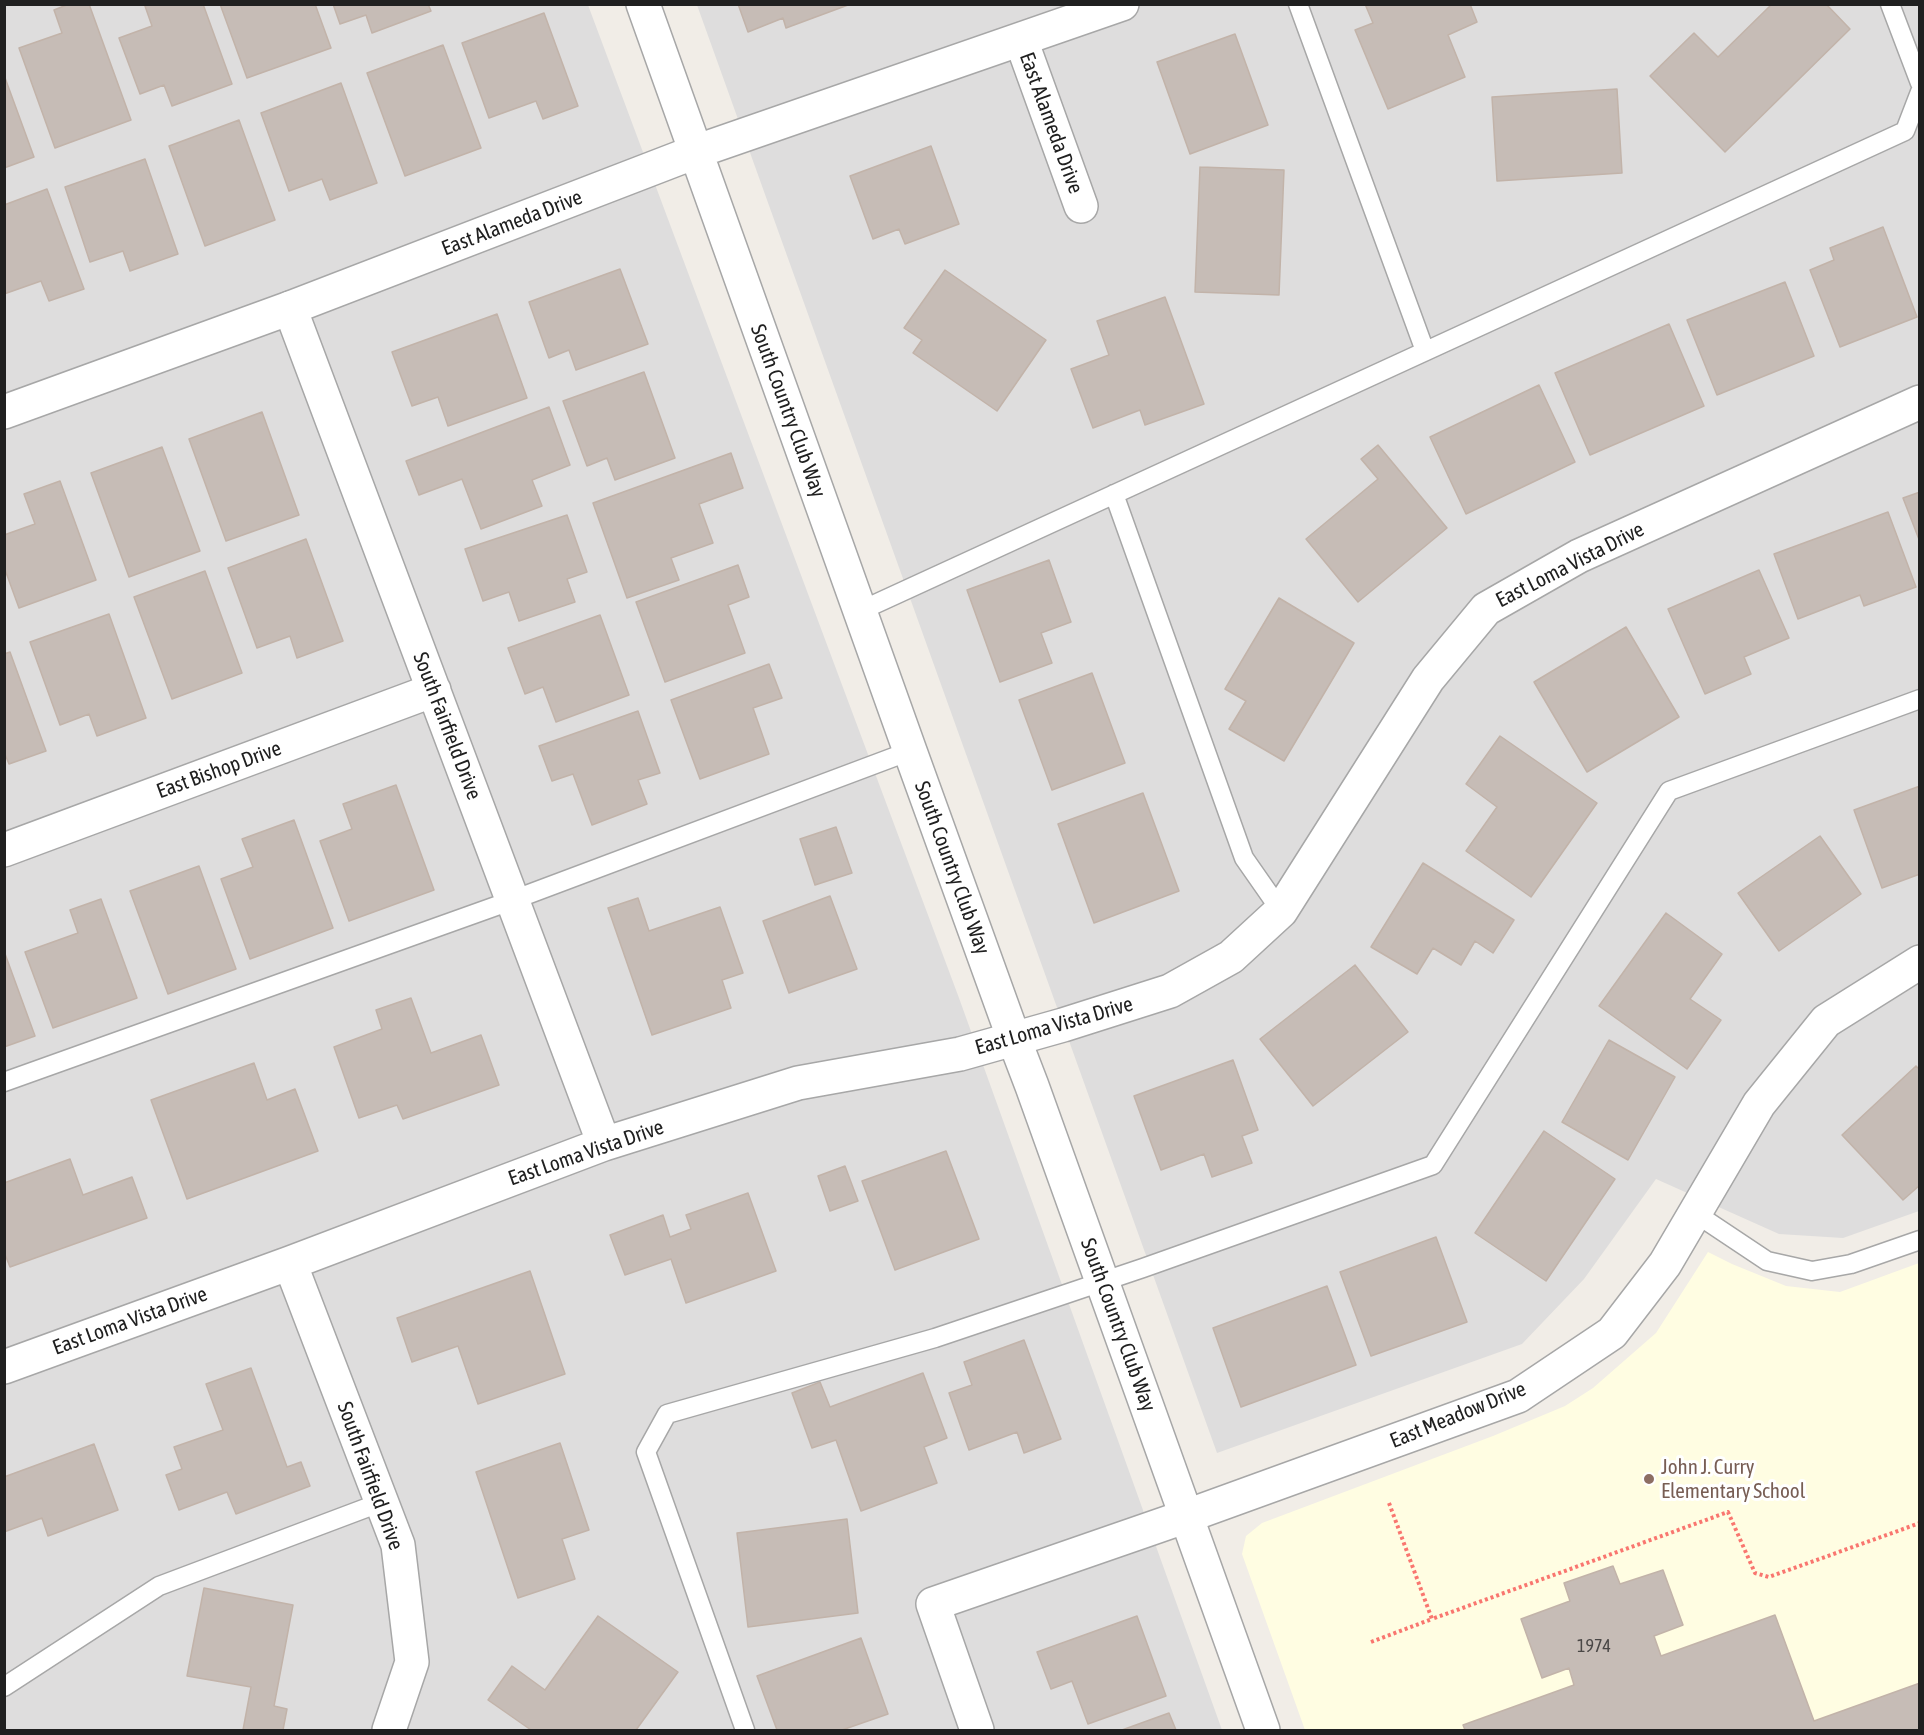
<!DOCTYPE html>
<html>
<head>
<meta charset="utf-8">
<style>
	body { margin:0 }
	#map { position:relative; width:1924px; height:1735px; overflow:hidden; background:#f1ede7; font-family:"Asap Condensed",sans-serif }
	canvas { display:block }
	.frame { position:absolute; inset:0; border:6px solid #202020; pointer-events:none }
</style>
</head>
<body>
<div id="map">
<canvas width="1924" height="1735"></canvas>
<div class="frame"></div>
</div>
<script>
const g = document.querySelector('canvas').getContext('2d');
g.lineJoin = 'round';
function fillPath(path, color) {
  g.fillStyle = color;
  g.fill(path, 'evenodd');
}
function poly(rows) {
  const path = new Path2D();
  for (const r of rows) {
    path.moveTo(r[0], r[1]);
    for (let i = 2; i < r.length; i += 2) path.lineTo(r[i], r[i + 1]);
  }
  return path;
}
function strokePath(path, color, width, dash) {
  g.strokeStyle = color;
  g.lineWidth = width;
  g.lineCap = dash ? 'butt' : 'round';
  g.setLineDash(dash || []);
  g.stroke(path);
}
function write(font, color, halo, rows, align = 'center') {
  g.font = font + ' "Asap Condensed",sans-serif';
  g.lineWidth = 6;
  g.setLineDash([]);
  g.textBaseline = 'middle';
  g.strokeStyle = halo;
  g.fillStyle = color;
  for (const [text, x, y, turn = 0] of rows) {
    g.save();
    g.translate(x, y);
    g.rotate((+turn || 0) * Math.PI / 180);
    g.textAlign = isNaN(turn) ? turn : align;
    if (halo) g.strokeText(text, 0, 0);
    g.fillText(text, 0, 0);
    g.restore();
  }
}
fillPath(poly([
	[5,5,588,5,959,998,1222,1730,5,1730],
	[697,5,1919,5,1919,1211,1843,1238,1779,1234,1656,1179,1584,1279,1522,1344,1217,1453]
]), '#dedddd');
fillPath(poly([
	[1708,1252,1732,1264,1786,1286,1840,1292,1919,1263,1919,1730,1305,1730,1242,1554,1246,1536,1262,1523,1493,1436,1565,1406,1593,1388,1656,1333]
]), '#fffde2');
const building = poly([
	[69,4,89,4,131,120,55,148,19,48,62,33,54,10,69,4],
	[149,4,203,4,232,84,172,106,164,85,140,94,119,38,152,26,145,6,149,4],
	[220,4,315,4,331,48,247,78,220,4],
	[333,4,428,4,431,11,372,33,366,15,340,24,333,4],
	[738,4,847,4,848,5,786,28,783,18,748,32,738,4],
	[1365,4,1470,4,1477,22,1448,35,1465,77,1388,109,1355,30,1373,23,1365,4],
	[1772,4,1826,4,1850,29,1725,152,1650,76,1694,33,1718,57,1772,4],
	[544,13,578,106,543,119,536,101,489,118,462,43,544,13],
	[1235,34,1268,125,1190,154,1157,62,1235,34],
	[443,45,481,148,405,176,367,73,443,45],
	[4,75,34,157,4,168,4,75],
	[341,83,377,183,330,200,322,179,289,191,261,113,341,83],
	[1617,89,1622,173,1497,181,1492,97,1617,89],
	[239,120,275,220,205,246,169,146,239,120],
	[931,146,959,224,905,244,899,229,873,239,850,176,931,146],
	[145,159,178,254,130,271,123,251,90,262,65,187,145,159],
	[1200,167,1284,170,1279,295,1195,292,1200,167],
	[47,189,84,289,49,301,41,281,4,294,4,205,47,189],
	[1883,227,1917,317,1840,347,1810,270,1834,260,1830,248,1883,227],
	[620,269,648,344,576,370,569,350,549,358,529,302,620,269],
	[945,270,1046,340,997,411,913,353,922,340,904,328,945,270],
	[1785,282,1814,356,1717,395,1687,320,1785,282],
	[1165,297,1204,404,1145,425,1140,410,1093,428,1071,369,1109,355,1097,321,1165,297],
	[497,314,527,398,448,426,438,397,412,406,392,352,497,314],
	[1669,324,1704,406,1590,455,1555,373,1669,324],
	[644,372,675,458,615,480,607,458,587,466,563,401,644,372],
	[1539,385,1575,462,1466,514,1430,437,1539,385],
	[549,407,570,465,532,480,542,506,481,529,462,479,419,495,406,461,549,407],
	[262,412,299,515,226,541,189,439,262,412],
	[1378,445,1447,528,1358,602,1306,539,1378,479,1361,459,1378,445],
	[162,447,200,551,129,577,91,473,162,447],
	[731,453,743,488,699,504,713,543,671,558,679,580,627,598,593,503,731,453],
	[60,481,96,580,19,608,4,567,4,535,35,524,24,494,60,481],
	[1920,492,1920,542,1903,498,1920,492],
	[1888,512,1916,587,1864,606,1860,595,1798,619,1774,554,1888,512],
	[567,515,587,572,567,579,575,602,519,621,509,592,483,601,465,549,567,515],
	[306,539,343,641,297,658,290,636,257,648,228,568,306,539],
	[1049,560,1071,622,1041,633,1052,663,1000,682,967,590,1049,560],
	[738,565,749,597,728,605,745,653,665,682,636,602,738,565],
	[1759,570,1789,638,1744,657,1751,674,1705,694,1668,609,1759,570],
	[205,571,242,673,172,699,134,597,205,571],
	[1279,598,1354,643,1284,761,1229,729,1246,701,1225,689,1279,598],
	[109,614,146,718,97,736,89,714,60,725,30,642,109,614],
	[600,615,629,695,556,722,543,687,525,694,508,648,600,615],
	[1626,627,1679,717,1587,772,1534,682,1626,627],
	[10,652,46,751,9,764,4,752,4,654,10,652],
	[769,664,782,698,753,708,769,754,700,779,671,700,769,664],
	[1092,673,1125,763,1052,790,1019,700,1092,673],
	[638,711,660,773,638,780,647,804,592,825,573,774,552,781,539,746,638,711],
	[1500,736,1597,803,1531,897,1466,851,1497,807,1466,784,1500,736],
	[396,785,434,890,349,921,320,841,352,829,343,804,396,785],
	[1920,786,1920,874,1882,888,1854,810,1920,786],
	[1143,793,1179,891,1094,923,1058,824,1143,793],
	[294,820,333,928,250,959,221,879,253,867,242,839,294,820],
	[836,827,852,873,815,885,800,839,836,827],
	[1820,836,1861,894,1779,951,1738,893,1820,836],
	[1423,863,1514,920,1493,953,1475,941,1461,965,1433,948,1417,974,1371,947,1423,863],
	[199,866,236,969,168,994,130,891,199,866],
	[830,896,857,969,789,993,763,921,830,896],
	[638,898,649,931,720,907,743,973,722,980,731,1008,652,1035,608,908,638,898],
	[101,899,137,998,53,1028,25,952,78,933,70,910,101,899],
	[1666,913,1722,954,1690,999,1721,1020,1687,1069,1599,1006,1666,913],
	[4,951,35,1036,4,1047,4,951],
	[1355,965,1408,1032,1313,1106,1260,1039,1355,965],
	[411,998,431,1053,481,1035,499,1085,403,1119,397,1105,359,1118,334,1047,382,1029,376,1010,411,998],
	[1609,1040,1675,1077,1628,1160,1562,1122,1609,1040],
	[1233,1060,1258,1130,1242,1136,1252,1163,1212,1177,1204,1154,1161,1170,1134,1096,1233,1060],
	[254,1063,267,1100,295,1089,318,1151,187,1199,151,1100,254,1063],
	[1916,1066,1920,1070,1920,1185,1903,1200,1842,1135,1916,1066],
	[1544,1131,1615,1179,1546,1281,1475,1233,1544,1131],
	[946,1151,979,1239,895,1270,862,1181,946,1151],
	[70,1159,83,1195,132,1177,147,1218,10,1267,4,1252,4,1183,70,1159],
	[845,1166,858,1201,830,1211,818,1176,845,1166],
	[748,1193,776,1271,686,1303,671,1259,625,1275,610,1235,663,1215,670,1237,691,1229,686,1215,748,1193],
	[1436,1237,1467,1322,1371,1356,1340,1272,1436,1237],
	[530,1271,565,1374,478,1404,458,1346,412,1362,397,1318,530,1271],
	[1327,1286,1356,1365,1241,1407,1213,1328,1327,1286],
	[1024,1340,1061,1439,1024,1453,1017,1432,969,1450,949,1393,972,1385,964,1362,1024,1340],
	[251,1368,287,1467,301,1462,310,1486,236,1514,227,1492,179,1510,166,1475,182,1469,174,1447,223,1430,206,1384,251,1368],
	[923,1373,947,1438,924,1447,937,1483,861,1511,836,1440,812,1448,792,1393,820,1382,830,1407,923,1373],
	[560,1443,589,1530,562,1539,575,1579,518,1598,476,1472,560,1443],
	[94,1444,118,1510,48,1536,42,1518,4,1532,4,1477,94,1444],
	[847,1519,858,1613,748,1627,737,1533,847,1519],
	[1613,1566,1620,1584,1663,1570,1683,1625,1654,1636,1661,1656,1775,1615,1814,1721,1920,1683,1920,1730,1465,1730,1463,1725,1574,1685,1569,1668,1542,1678,1521,1619,1570,1601,1564,1583,1613,1566],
	[204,1588,293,1605,274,1706,287,1709,283,1730,243,1730,251,1687,187,1676,204,1588],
	[598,1616,678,1672,636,1730,531,1730,488,1700,512,1666,545,1690,598,1616],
	[1137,1616,1166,1696,1088,1724,1072,1681,1051,1689,1037,1652,1137,1616],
	[861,1638,888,1714,842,1730,777,1730,757,1676,861,1638],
	[1169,1713,1176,1730,1122,1730,1169,1713]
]);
fillPath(building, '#c6bcb6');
strokePath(building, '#c2b3a9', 1.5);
const service = poly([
	[1298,4,1425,351],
	[1890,4,1920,83],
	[1114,494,1244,858,1281,911],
	[860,611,1905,131,1920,92],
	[4,1082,513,900,910,751],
	[1695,1213,1767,1261,1812,1271,1851,1264,1920,1240],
	[4,1687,159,1586,382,1502],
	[745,1730,646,1452,667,1414,935,1338,1143,1268,1433,1165,1669,791,1920,699]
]);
const minor = poly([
	[1021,40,1081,206],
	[290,308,604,1144],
	[4,850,434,690],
	[290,1263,398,1545,412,1662,389,1730],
	[4,1367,290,1263,604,1144,798,1083,960,1054,1063,1025,1170,991,1231,957,1281,911,1428,679,1486,609,1579,556,1920,402],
	[977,1730,933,1604,1187,1516,1518,1396,1612,1333,1665,1264,1759,1104,1826,1021,1920,962]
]);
const tertiary = poly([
	[643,4,910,751,1014,1039,1032,1086,1263,1730],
	[4,412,290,308,695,152,1122,4]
]);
strokePath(service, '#a7a7a7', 21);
strokePath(minor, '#a7a7a7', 36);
strokePath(tertiary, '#a7a7a7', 36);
strokePath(poly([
	[1389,1503,1432,1619,1728,1512,1755,1573,1769,1577,1920,1523],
	[1371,1642,1432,1619]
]), '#f9766f', 4, [3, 3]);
strokePath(service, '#fff', 18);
strokePath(minor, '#fff', 33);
strokePath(tertiary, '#fff', 33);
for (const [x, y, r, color] of [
	[1649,1479,6,"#8d6e63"]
]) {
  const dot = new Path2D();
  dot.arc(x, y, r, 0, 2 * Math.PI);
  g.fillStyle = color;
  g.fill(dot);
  strokePath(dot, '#fff', 2);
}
write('18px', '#4a4746', null, [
	["1974",1594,1646]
]);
write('21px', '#202020', '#fff', [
	["East Alameda Drive",1051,123,70],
	["East Alameda Drive",512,223,-21],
	["South Country Club Way",788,411,70],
	["East Loma Vista Drive",1570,565,-27],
	["South Fairfield Drive",447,726,69],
	["East Bishop Drive",219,770,-20],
	["South Country Club Way",952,868,70],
	["East Loma Vista Drive",1054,1026,-16],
	["East Loma Vista Drive",586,1153,-19],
	["East Loma Vista Drive",130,1321,-20],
	["South Country Club Way",1118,1325,70],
	["East Meadow Drive",1458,1415,-22],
	["South Fairfield Drive",370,1476,70]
]);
write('21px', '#785e54', '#fff', [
	["John J. Curry",1661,1467],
	["Elementary School",1661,1491]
], 'left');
</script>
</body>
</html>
